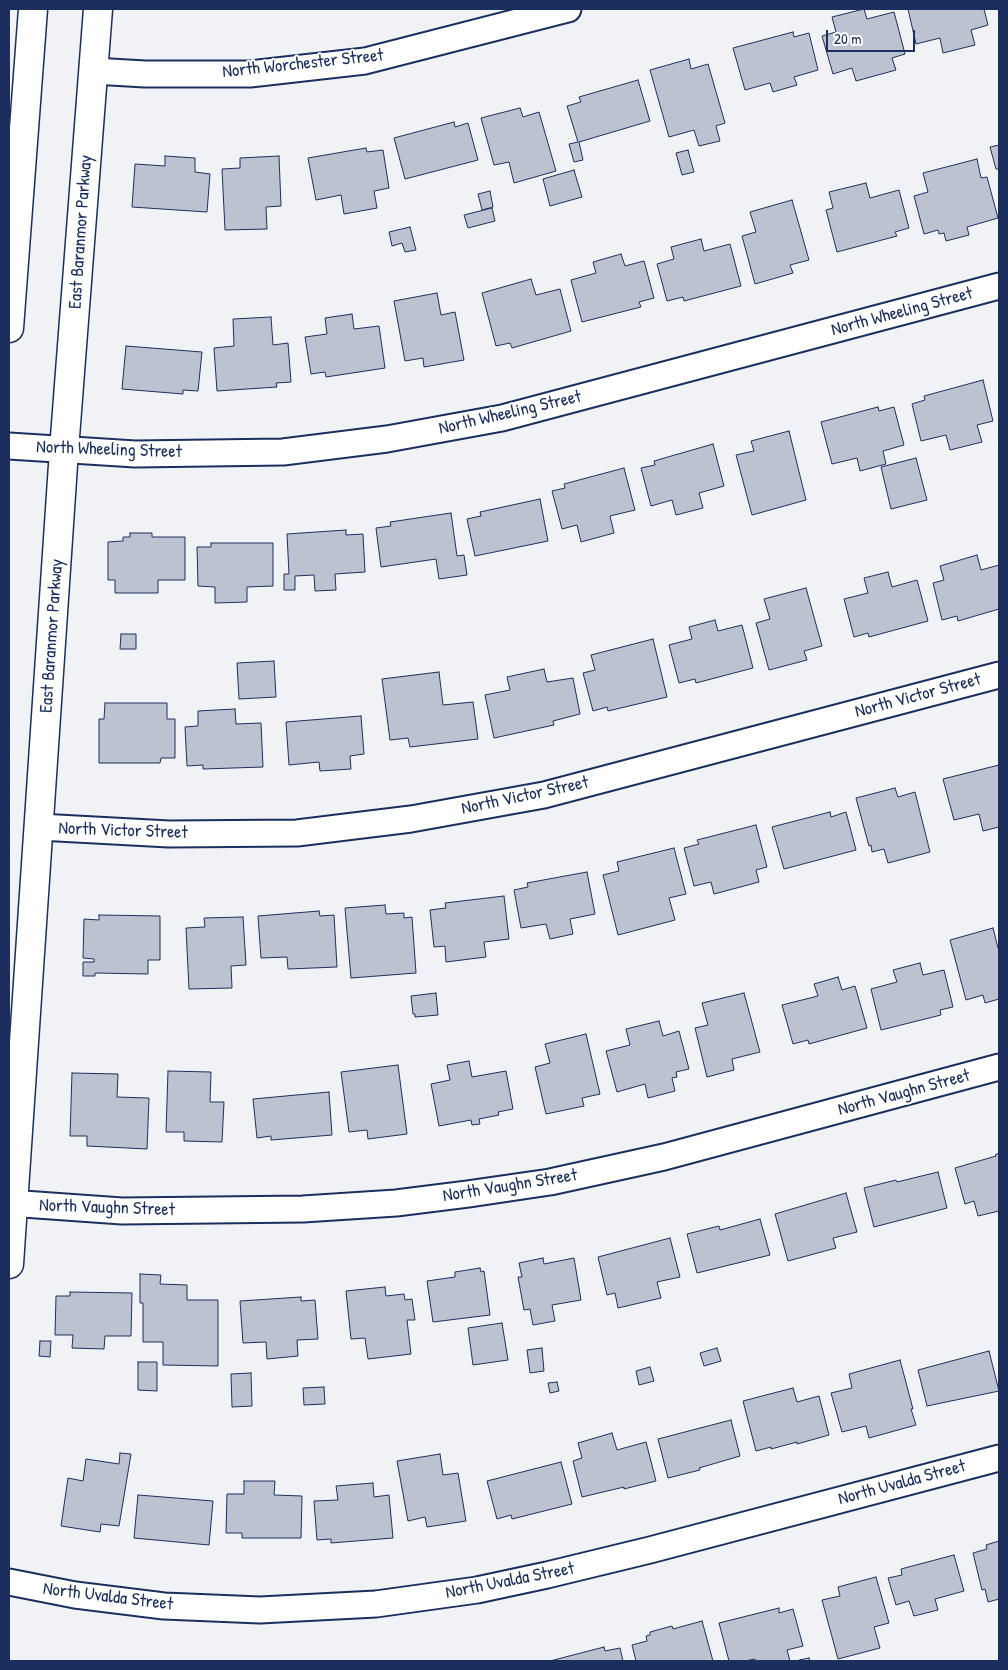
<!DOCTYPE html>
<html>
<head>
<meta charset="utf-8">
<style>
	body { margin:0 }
	#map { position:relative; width:1008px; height:1670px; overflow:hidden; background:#f1f2f5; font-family:"Patrick Hand",sans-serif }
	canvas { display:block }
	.frame { position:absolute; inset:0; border:10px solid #1b2f5e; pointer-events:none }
	.scale { position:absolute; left:826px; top:30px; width:89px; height:22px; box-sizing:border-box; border:2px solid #1b2f5e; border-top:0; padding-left:6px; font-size:15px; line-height:18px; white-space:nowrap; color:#1b2f5e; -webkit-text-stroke:4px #fff; paint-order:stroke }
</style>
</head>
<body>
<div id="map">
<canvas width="1008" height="1670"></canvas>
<div class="frame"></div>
<div class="scale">20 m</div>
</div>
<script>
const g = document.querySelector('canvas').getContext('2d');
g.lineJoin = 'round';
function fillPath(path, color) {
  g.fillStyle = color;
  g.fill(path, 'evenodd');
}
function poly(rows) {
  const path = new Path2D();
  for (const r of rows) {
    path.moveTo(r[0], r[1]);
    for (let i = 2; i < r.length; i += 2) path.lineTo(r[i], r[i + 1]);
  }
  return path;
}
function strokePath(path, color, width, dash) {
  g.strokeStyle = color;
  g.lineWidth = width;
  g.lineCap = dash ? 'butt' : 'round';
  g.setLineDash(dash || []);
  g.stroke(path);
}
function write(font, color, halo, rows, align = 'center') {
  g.font = font + ' "Patrick Hand",sans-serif';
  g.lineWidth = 4;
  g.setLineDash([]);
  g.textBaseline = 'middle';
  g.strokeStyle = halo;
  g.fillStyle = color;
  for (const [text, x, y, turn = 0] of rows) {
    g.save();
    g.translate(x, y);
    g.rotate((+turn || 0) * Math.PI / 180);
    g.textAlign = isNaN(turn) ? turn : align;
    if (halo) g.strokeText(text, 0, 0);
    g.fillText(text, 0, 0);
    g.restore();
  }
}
const building = poly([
	[864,9,867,19,894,12,905,54,892,58,896,70,856,81,852,68,833,74,822,36,836,32,832,17,864,9],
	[908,9,984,9,988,25,971,30,975,45,943,53,940,38,916,44,908,9],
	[793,32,794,37,809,33,818,70,794,77,797,85,773,92,770,83,745,90,733,48,793,32],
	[689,59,691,69,708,64,725,123,716,126,720,141,699,146,694,130,669,137,650,70,689,59],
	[638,80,650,121,579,142,583,160,574,162,569,144,578,142,567,106,581,102,579,97,638,80],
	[520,108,523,117,539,112,556,171,514,183,509,162,494,165,481,118,520,108],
	[454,122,455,127,468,123,478,160,405,179,394,138,454,122],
	[999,145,999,171,999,169,996,169,990,147,999,145],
	[366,148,367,152,383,150,389,188,374,191,377,208,344,214,341,195,316,200,308,158,366,148],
	[688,150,694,172,682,175,676,153,688,150],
	[165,156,195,158,195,172,210,174,207,212,132,207,135,164,165,166,165,156],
	[279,156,281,206,266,207,267,229,225,230,222,169,240,168,240,158,279,156],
	[977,159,981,178,987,177,998,218,967,227,969,235,946,241,944,233,939,234,938,230,924,234,914,196,928,192,923,173,977,159],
	[574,170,582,197,550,206,543,179,574,170],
	[866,183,870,198,899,190,909,228,895,232,897,236,837,252,826,210,833,208,829,192,866,183],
	[490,191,493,207,482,210,478,194,490,191],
	[792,200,809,260,790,265,793,273,755,284,742,236,756,232,750,212,792,200],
	[492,208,495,221,468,228,464,215,492,208],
	[410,227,416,250,405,252,402,243,392,246,389,232,410,227],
	[701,239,704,251,730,244,741,286,684,301,683,297,667,301,657,264,674,259,671,247,701,239],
	[621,254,625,266,644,261,654,298,639,302,641,307,582,322,571,280,596,273,593,262,621,254],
	[531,279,536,295,560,289,571,331,512,348,510,343,496,346,482,293,531,279],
	[437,293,441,315,455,312,464,360,424,367,423,358,405,361,394,301,437,293],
	[352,314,354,329,379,326,385,368,326,377,325,372,311,374,305,337,327,334,325,318,352,314],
	[271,317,273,345,288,343,291,382,276,383,277,387,217,391,214,348,234,346,233,319,271,317],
	[126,346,202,352,198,391,183,390,183,394,122,389,126,346],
	[983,380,993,421,977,425,982,442,950,450,946,435,921,441,912,404,925,400,924,396,983,380],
	[878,407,879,411,894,407,904,445,883,451,886,464,860,471,857,458,832,464,821,422,878,407],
	[789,431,806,500,752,515,736,455,754,451,751,441,789,431],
	[713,444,724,486,699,493,703,508,676,515,672,500,651,506,641,468,655,465,654,461,713,444],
	[916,458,927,500,891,509,881,467,916,458],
	[624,468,635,510,610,516,614,533,581,542,577,525,562,529,552,491,565,488,564,484,624,468],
	[540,499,548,541,475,556,467,519,481,516,480,512,540,499],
	[451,513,457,556,464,555,467,575,439,579,436,559,381,567,376,528,391,526,390,522,451,513],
	[346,530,346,535,363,534,365,572,335,574,336,590,315,591,314,575,295,576,295,590,284,590,284,574,289,574,287,534,346,530],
	[130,533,152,533,152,537,185,537,185,580,158,580,158,593,115,593,115,580,108,580,108,542,123,541,123,537,130,537,130,533],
	[211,543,273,543,273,586,247,587,247,602,215,603,215,587,198,586,197,547,211,547,211,543],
	[977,555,981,570,999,565,999,609,958,621,957,616,942,620,933,583,944,580,940,566,977,555],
	[888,572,892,587,917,580,928,621,869,637,868,633,854,637,844,599,868,593,864,578,888,572],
	[806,588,822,646,804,651,807,660,769,670,756,623,770,619,764,599,806,588],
	[715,620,718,631,742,625,753,668,696,683,695,679,679,683,669,645,692,639,689,627,715,620],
	[121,634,136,634,136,649,120,649,121,634],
	[653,639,667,697,608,711,607,707,593,711,583,673,595,670,591,655,653,639],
	[274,661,276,697,239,699,237,663,274,661],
	[544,669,547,682,573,678,580,714,553,721,554,725,494,738,485,695,510,690,507,677,544,669],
	[439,672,443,705,473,702,478,739,410,747,408,738,390,740,382,679,439,672],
	[105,703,167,703,167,719,175,719,175,758,161,758,160,763,99,763,99,719,104,719,105,703],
	[235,709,236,724,261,723,263,767,203,769,203,765,187,766,185,727,198,726,198,711,235,709],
	[361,716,364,754,350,756,351,769,320,771,319,762,289,765,286,722,361,716],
	[999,765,999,827,983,831,979,814,954,820,943,779,999,765],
	[895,788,898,797,915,792,930,852,888,863,884,849,872,852,871,845,869,846,856,798,895,788],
	[830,812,831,817,846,812,856,850,784,869,772,827,830,812],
	[756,825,767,867,756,870,759,882,714,894,711,882,694,886,684,848,699,844,697,840,756,825],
	[674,848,686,894,669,898,675,920,618,935,603,875,619,871,617,862,674,848],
	[587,872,595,914,570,919,573,934,550,939,546,924,521,928,514,890,528,887,527,883,587,872],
	[504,896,509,939,484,942,486,957,446,962,445,946,434,947,430,910,446,908,445,903,504,896],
	[385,905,386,914,404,913,404,918,412,917,416,973,351,978,345,908,385,905],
	[319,911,320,916,334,915,337,967,288,969,287,957,261,958,258,916,319,911],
	[99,915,160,916,160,960,148,960,148,974,95,973,95,976,83,976,83,962,94,962,94,959,83,958,84,919,99,920,99,915],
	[243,917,246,965,231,966,232,988,189,989,186,928,205,927,204,918,243,917],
	[993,928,998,948,999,947,999,999,985,1003,983,995,966,1000,950,940,993,928],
	[920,963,923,975,944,970,953,1007,940,1010,941,1015,881,1030,871,989,897,982,893,970,920,963],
	[838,977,842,990,855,986,867,1028,809,1044,808,1040,793,1044,782,1005,818,996,814,984,838,977],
	[436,993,438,1015,415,1017,415,1014,413,1014,411,996,436,993],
	[744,993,760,1052,732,1059,734,1070,707,1077,695,1028,708,1025,702,1003,744,993],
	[659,1021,663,1036,679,1031,689,1069,676,1072,677,1077,672,1078,675,1091,648,1098,645,1084,617,1092,606,1051,630,1045,626,1029,659,1021],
	[586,1034,600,1094,582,1098,584,1106,546,1114,535,1067,550,1063,545,1044,586,1034],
	[469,1061,472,1077,506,1071,513,1109,498,1112,499,1115,479,1119,480,1124,472,1125,471,1120,439,1126,431,1084,450,1080,447,1065,469,1061],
	[398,1065,407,1134,368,1139,367,1130,349,1132,341,1072,398,1065],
	[168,1071,211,1072,210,1102,224,1102,222,1142,184,1141,184,1132,166,1132,168,1071],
	[72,1073,118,1074,117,1097,149,1098,147,1149,87,1146,87,1136,70,1136,72,1073],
	[329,1092,332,1135,271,1140,271,1136,257,1138,253,1099,329,1092],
	[999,1153,999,1211,978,1216,974,1201,965,1204,955,1168,996,1156,995,1155,999,1153],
	[938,1172,947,1208,874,1227,864,1188,896,1180,897,1182,938,1172],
	[846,1193,857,1232,833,1238,836,1248,788,1261,775,1214,846,1193],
	[760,1219,770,1255,697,1273,687,1234,719,1226,720,1230,760,1219],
	[670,1238,680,1277,657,1282,661,1298,618,1308,615,1293,607,1295,598,1257,670,1238],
	[543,1258,544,1264,574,1258,581,1300,552,1305,555,1321,533,1325,530,1309,524,1310,518,1277,522,1277,519,1263,543,1258],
	[480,1268,481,1272,484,1271,490,1315,433,1322,427,1281,455,1277,455,1272,480,1268],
	[140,1274,161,1275,160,1284,187,1285,187,1300,218,1300,218,1366,163,1365,163,1342,143,1342,143,1303,140,1303,140,1274],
	[385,1287,386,1296,404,1294,405,1300,412,1299,415,1320,407,1320,411,1354,368,1359,365,1338,351,1339,346,1291,385,1287],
	[70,1292,132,1293,131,1336,105,1336,104,1349,72,1348,73,1335,55,1335,56,1296,70,1296,70,1292],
	[301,1297,301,1301,315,1300,318,1339,297,1340,298,1356,267,1359,266,1342,243,1343,240,1301,301,1297],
	[502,1323,508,1360,473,1365,468,1328,502,1323],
	[40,1341,51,1341,50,1357,39,1356,40,1341],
	[542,1348,544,1371,530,1373,527,1350,542,1348],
	[717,1348,721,1361,704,1366,700,1353,717,1348],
	[989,1351,999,1391,927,1406,918,1370,989,1351],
	[900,1360,913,1409,911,1409,916,1425,869,1438,866,1426,842,1432,831,1393,852,1388,849,1374,900,1360],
	[138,1362,157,1362,157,1391,138,1390,138,1362],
	[650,1367,654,1381,639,1385,636,1371,650,1367],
	[251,1373,252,1406,232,1407,231,1374,251,1373],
	[557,1382,559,1391,550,1393,548,1383,557,1382],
	[324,1387,325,1404,304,1405,303,1388,324,1387],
	[793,1388,797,1402,819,1396,829,1435,797,1444,797,1442,771,1449,771,1447,756,1451,743,1401,793,1388],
	[731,1420,740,1456,699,1468,700,1470,668,1478,658,1439,731,1420],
	[612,1433,617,1450,646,1442,656,1481,624,1489,624,1487,582,1497,573,1461,582,1458,578,1443,612,1433],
	[120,1453,131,1454,119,1526,101,1524,100,1532,61,1526,68,1478,83,1481,86,1459,119,1464,120,1453],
	[440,1454,443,1475,458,1473,466,1521,427,1527,425,1517,408,1521,397,1461,440,1454],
	[561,1462,572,1504,512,1519,511,1515,497,1519,487,1481,561,1462],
	[244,1481,275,1481,274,1495,302,1496,301,1538,242,1538,242,1533,226,1533,227,1494,244,1494,244,1481],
	[373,1483,374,1497,389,1495,393,1538,331,1543,331,1539,317,1540,314,1501,338,1500,336,1486,373,1483],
	[138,1495,213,1501,209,1545,134,1538,138,1495],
	[999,1541,999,1599,988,1602,985,1589,982,1590,973,1553,987,1549,986,1545,999,1541],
	[954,1555,964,1591,935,1599,938,1610,914,1616,909,1601,896,1605,888,1578,902,1575,901,1569,954,1555],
	[876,1577,889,1623,874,1627,880,1648,838,1659,822,1600,840,1596,838,1587,876,1577],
	[779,1608,779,1613,793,1609,803,1646,787,1650,790,1661,755,1661,755,1659,745,1661,729,1661,719,1623,779,1608],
	[702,1621,713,1661,636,1661,632,1645,647,1641,646,1636,650,1635,650,1632,672,1626,673,1629,702,1621],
	[604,1647,605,1651,620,1648,623,1661,550,1661,604,1647],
	[809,1658,810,1661,799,1661,799,1660,809,1658]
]);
fillPath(building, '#bcc2d0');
strokePath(building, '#1b2f5e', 1);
const minor = poly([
	[93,71,145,74,250,74,365,61,568,9],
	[9,446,135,454,283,452,387,439,502,418,999,286],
	[39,827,169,834,297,833,411,819,544,795,999,675],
	[9,1203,122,1211,303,1209,396,1203,468,1194,550,1182,664,1157,999,1067],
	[9,1582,75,1595,164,1606,260,1610,376,1604,477,1590,547,1575,650,1550,999,1458]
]);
const tertiary = poly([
	[9,328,33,9],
	[9,1264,64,450,98,9]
]);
strokePath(minor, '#1b2f5e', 29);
strokePath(tertiary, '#1b2f5e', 31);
strokePath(minor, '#fff', 25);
strokePath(tertiary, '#fff', 28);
write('18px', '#1b2f5e', '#fff', [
	["North Worchester Street",303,64,-6],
	["East Baranmor Parkway",81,232,-86],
	["North Wheeling Street",902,312,-15],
	["North Wheeling Street",510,413,-13],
	["North Wheeling Street",109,450,2],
	["East Baranmor Parkway",52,636,-86],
	["North Victor Street",918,696,-15],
	["North Victor Street",525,796,-12],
	["North Victor Street",123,831,2],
	["North Vaughn Street",904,1093,-15],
	["North Vaughn Street",510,1186,-9],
	["North Vaughn Street",107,1208,2],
	["North Uvalda Street",902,1483,-15],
	["North Uvalda Street",510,1581,-11],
	["North Uvalda Street",108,1597,7]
]);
</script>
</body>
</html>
